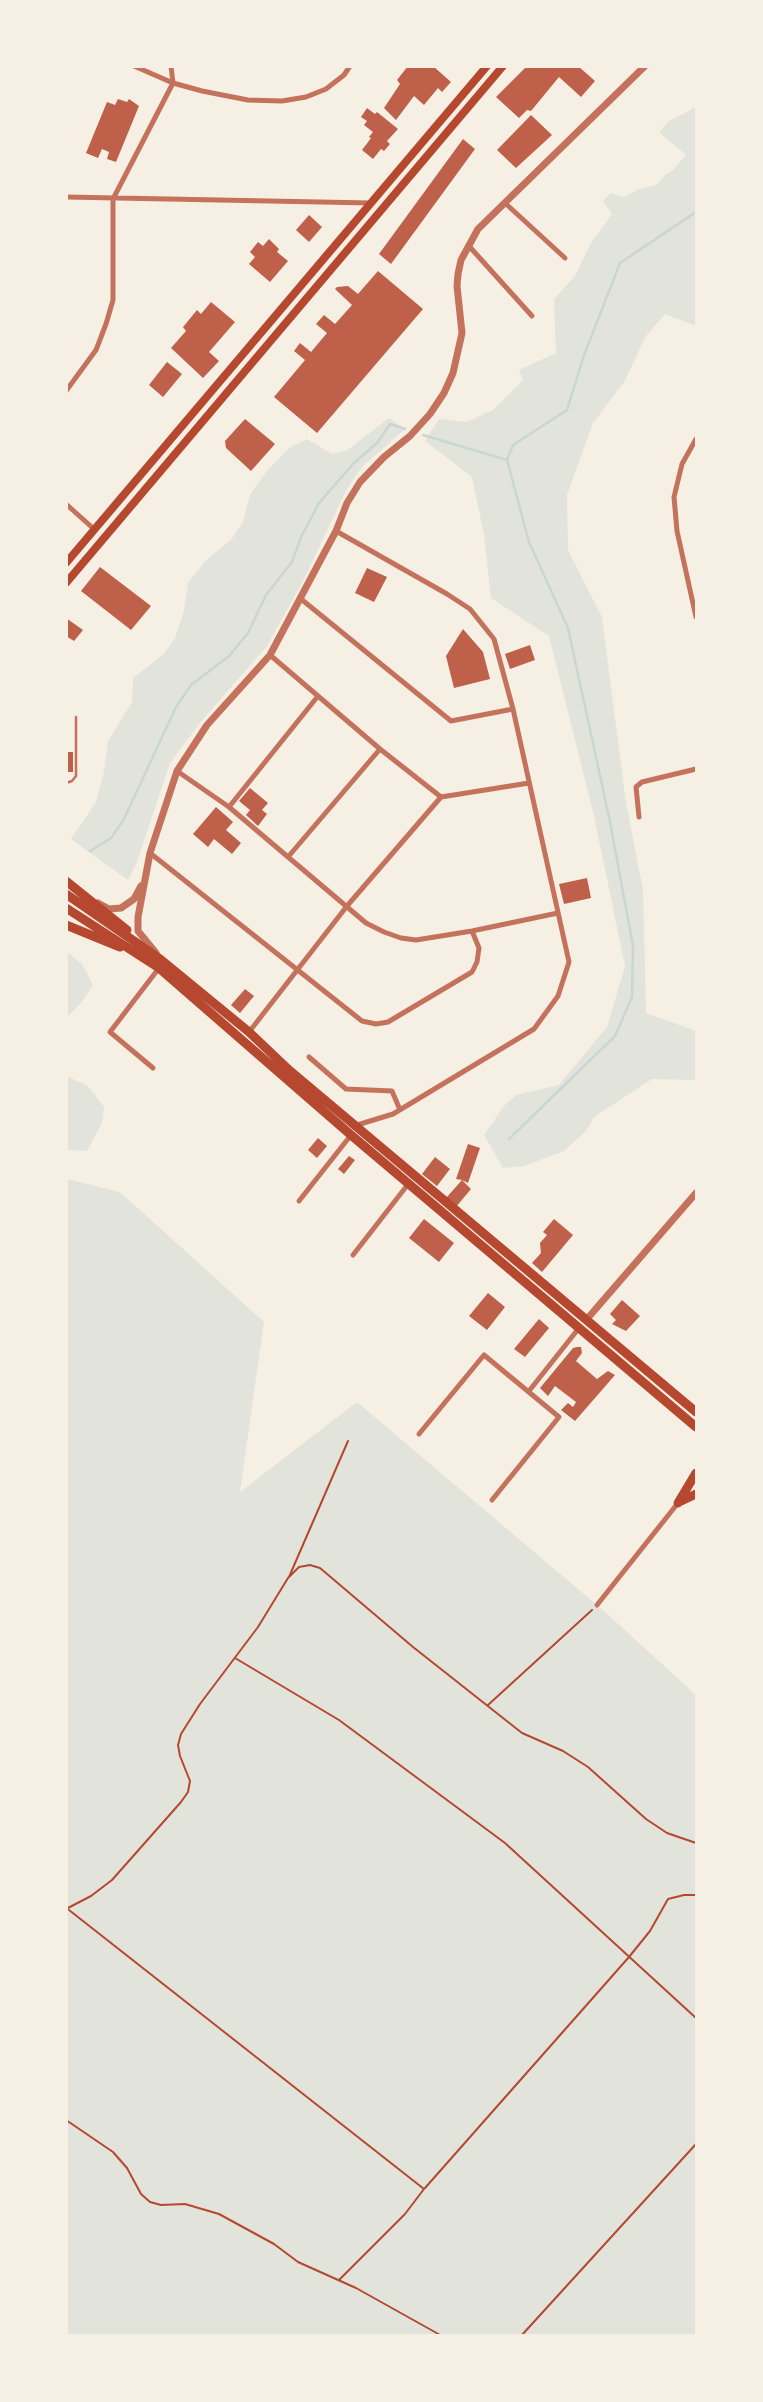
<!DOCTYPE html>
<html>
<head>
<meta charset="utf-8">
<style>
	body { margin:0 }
	#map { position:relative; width:763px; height:2402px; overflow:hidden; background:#f6efe4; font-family:"DejaVu Sans",sans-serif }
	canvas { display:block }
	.frame { position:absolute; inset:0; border:68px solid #f6efe4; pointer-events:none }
</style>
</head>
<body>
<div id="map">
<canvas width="763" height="2402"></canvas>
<div class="frame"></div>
</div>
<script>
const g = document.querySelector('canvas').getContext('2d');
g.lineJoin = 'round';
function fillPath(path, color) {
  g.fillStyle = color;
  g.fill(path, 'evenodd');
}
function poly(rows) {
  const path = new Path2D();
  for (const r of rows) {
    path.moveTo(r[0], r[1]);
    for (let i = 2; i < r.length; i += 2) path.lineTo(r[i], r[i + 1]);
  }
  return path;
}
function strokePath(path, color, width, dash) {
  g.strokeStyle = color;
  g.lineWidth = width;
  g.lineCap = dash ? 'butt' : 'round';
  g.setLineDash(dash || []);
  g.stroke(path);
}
fillPath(poly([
	[696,107,696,326,665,314,646,336,624,382,593,423,567,495,568,550,602,617,626,803,643,890,646,1013,696,1031,696,1080,652,1079,594,1117,586,1131,564,1151,524,1166,503,1168,484,1135,504,1106,516,1095,559,1085,607,1027,625,966,594,816,549,636,491,598,484,535,472,477,425,441,439,419,467,422,493,410,523,380,519,370,556,353,554,299,575,276,590,245,612,214,603,201,611,193,624,197,639,189,657,185,665,175,673,170,686,155,659,132,669,121],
	[389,418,405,429,362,467,347,489,303,581,267,646,200,723,170,763,137,862,128,880,71,839,96,802,104,772,108,741,132,702,133,678,164,654,175,638,184,610,188,583,206,560,231,540,243,522,250,495,266,472,289,448,307,439,332,454,346,451],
	[67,952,82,964,93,985,81,1003,67,1017],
	[67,1076,89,1087,104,1107,102,1123,87,1151,67,1150],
	[67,1179,120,1192,264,1322,240,1492,357,1402,604,1611,696,1695,696,2335,67,2335]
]), '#e2e4dc');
strokePath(poly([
	[423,435,507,460],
	[90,851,111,838,123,821,176,707,191,685,229,656,248,633,266,595,292,562,302,535,319,503,353,464,378,442,390,424,405,429],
	[509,1139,615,1036,632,997,633,946,610,822,568,628,529,542,507,460,513,445,567,410,583,358,620,263,696,212],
	[664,2336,696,2335]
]), '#c9d6d2', 2.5);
fillPath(poly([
	[408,66,433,66,451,82,442,92,438,88,424,105,414,96,396,120,384,108,400,84,397,80],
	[527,66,578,66,595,81,581,97,559,77,531,111,527,110,519,118,496,97],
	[118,99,127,102,129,99,139,106,116,162,107,159,109,152,102,149,98,158,86,153,107,102,115,105],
	[367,108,375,114,377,112,398,129,387,141,390,144,384,151,381,149,373,159,362,150,371,138,369,137,373,132,364,125,367,121,361,117],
	[531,115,552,135,516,168,497,150],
	[463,139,475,149,391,264,379,254],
	[309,215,322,227,309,242,296,230],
	[269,239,279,249,277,252,288,261,270,282,249,264,255,257,250,252,258,242,263,246],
	[378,271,423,309,317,433,274,397,305,360,294,351,300,343,311,352,327,333,316,324,324,315,335,324,352,305,335,289,337,287,348,286,358,294],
	[211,302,235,322,209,352,219,361,203,378,171,348,186,331,183,327,197,310,201,314],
	[167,362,182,374,163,397,149,385],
	[245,419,275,444,251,471,226,448,225,441],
	[100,567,151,606,131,630,81,591],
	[367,568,387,577,374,602,355,593],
	[66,618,83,630,74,641,66,636],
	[463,629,483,652,490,679,454,688,446,656],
	[530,645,535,660,510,669,505,654],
	[66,752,73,752,73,772,66,772],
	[250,788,268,803,262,810,267,814,258,826,246,815,250,810,239,801],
	[216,807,233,822,226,830,241,843,232,854,214,839,208,847,193,834],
	[587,878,591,898,564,904,559,884],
	[245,989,254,996,240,1013,231,1005],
	[318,1138,327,1146,317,1158,308,1150],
	[468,1144,480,1148,468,1183,462,1180,471,1189,456,1207,446,1198,462,1180,456,1179],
	[349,1156,355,1160,344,1174,338,1169],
	[435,1157,450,1169,437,1186,422,1174],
	[424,1219,454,1243,439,1262,409,1238],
	[554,1219,573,1235,542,1272,532,1263,541,1253,540,1243,547,1235,543,1232],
	[488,1293,505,1307,487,1330,469,1316],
	[622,1300,640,1316,626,1331,612,1324,616,1320,610,1314],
	[539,1319,549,1328,525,1357,514,1349],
	[577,1347,581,1347,582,1353,576,1361,597,1379,608,1371,615,1375,575,1421,561,1410,568,1403,573,1407,576,1402,555,1386,548,1396,540,1388,573,1348]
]), '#bf614a');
strokePath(poly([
	[289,1577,348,1441],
	[235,1658,339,1720,505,1843,696,2018],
	[488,1705,592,1610],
	[66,1909,91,1896,112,1880,181,1802,188,1792,190,1781,180,1756,178,1745,181,1734,200,1704,258,1627,288,1578,299,1567,310,1565,320,1568,413,1647,522,1733,563,1751,588,1767,646,1819,667,1833,696,1843],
	[69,1910,424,2189,405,2214,339,2280],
	[66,2120,113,2152,127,2168,141,2194,150,2202,161,2205,185,2204,219,2214,274,2244,298,2262,356,2288,442,2336],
	[425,2188,629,1957,650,1931,668,1899,684,1895,696,1895],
	[521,2336,696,2144]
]), '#b5482f', 2);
strokePath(poly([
	[66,783,72,781,76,776,76,717]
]), '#c5725c', 2.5);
strokePath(poly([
	[134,66,173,83,202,91,248,100,282,101,306,97,326,89,344,75,350,66],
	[66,197,371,203],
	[505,203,565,258],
	[468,245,532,316],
	[66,391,96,350,106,324,113,300,113,199,173,83,171,66],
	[696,439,682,464,674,497,677,531,696,617],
	[66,504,95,530],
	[336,531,447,594,470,609,494,639,513,709,569,962,558,996,534,1029,393,1114,357,1125],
	[301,599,451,721,513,709],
	[270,655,380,749,441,797,529,783],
	[177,771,229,807,366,923,384,932,401,938,416,940,472,931,558,913],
	[229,807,318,696],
	[639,817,636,787,642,782,696,769],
	[150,853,362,1021,376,1024,388,1022,472,972,477,962,479,948,472,931],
	[288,857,380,749],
	[249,1032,347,906,441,797],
	[309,1057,346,1089,392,1091,400,1110],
	[153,1068,110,1032,159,968],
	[299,1201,351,1135],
	[353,1255,409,1183],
	[529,1391,579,1328],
	[419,1434,484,1355,559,1417,492,1500],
	[597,1605,678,1503]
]), '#c5725c', 5);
strokePath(poly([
	[98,903,109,909,121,908,134,899,141,886],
	[156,953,138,931,138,917,150,853,177,771,207,725,270,655,336,531,347,503,360,482,384,457,410,436,430,414,444,393,453,373,462,333,457,286,458,274,461,260,478,229,645,66],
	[587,1319,696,1193]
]), '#c5725c', 7);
strokePath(poly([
	[66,563,487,66],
	[66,583,503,66]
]), '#b5482f', 8);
strokePath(poly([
	[66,881,127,930],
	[66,894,160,959,249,1032,289,1070,696,1412],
	[66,908,159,968,351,1135,696,1427],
	[66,925,120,947],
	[679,1502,696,1494],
	[678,1503,696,1473]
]), '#b5482f', 9);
</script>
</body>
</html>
